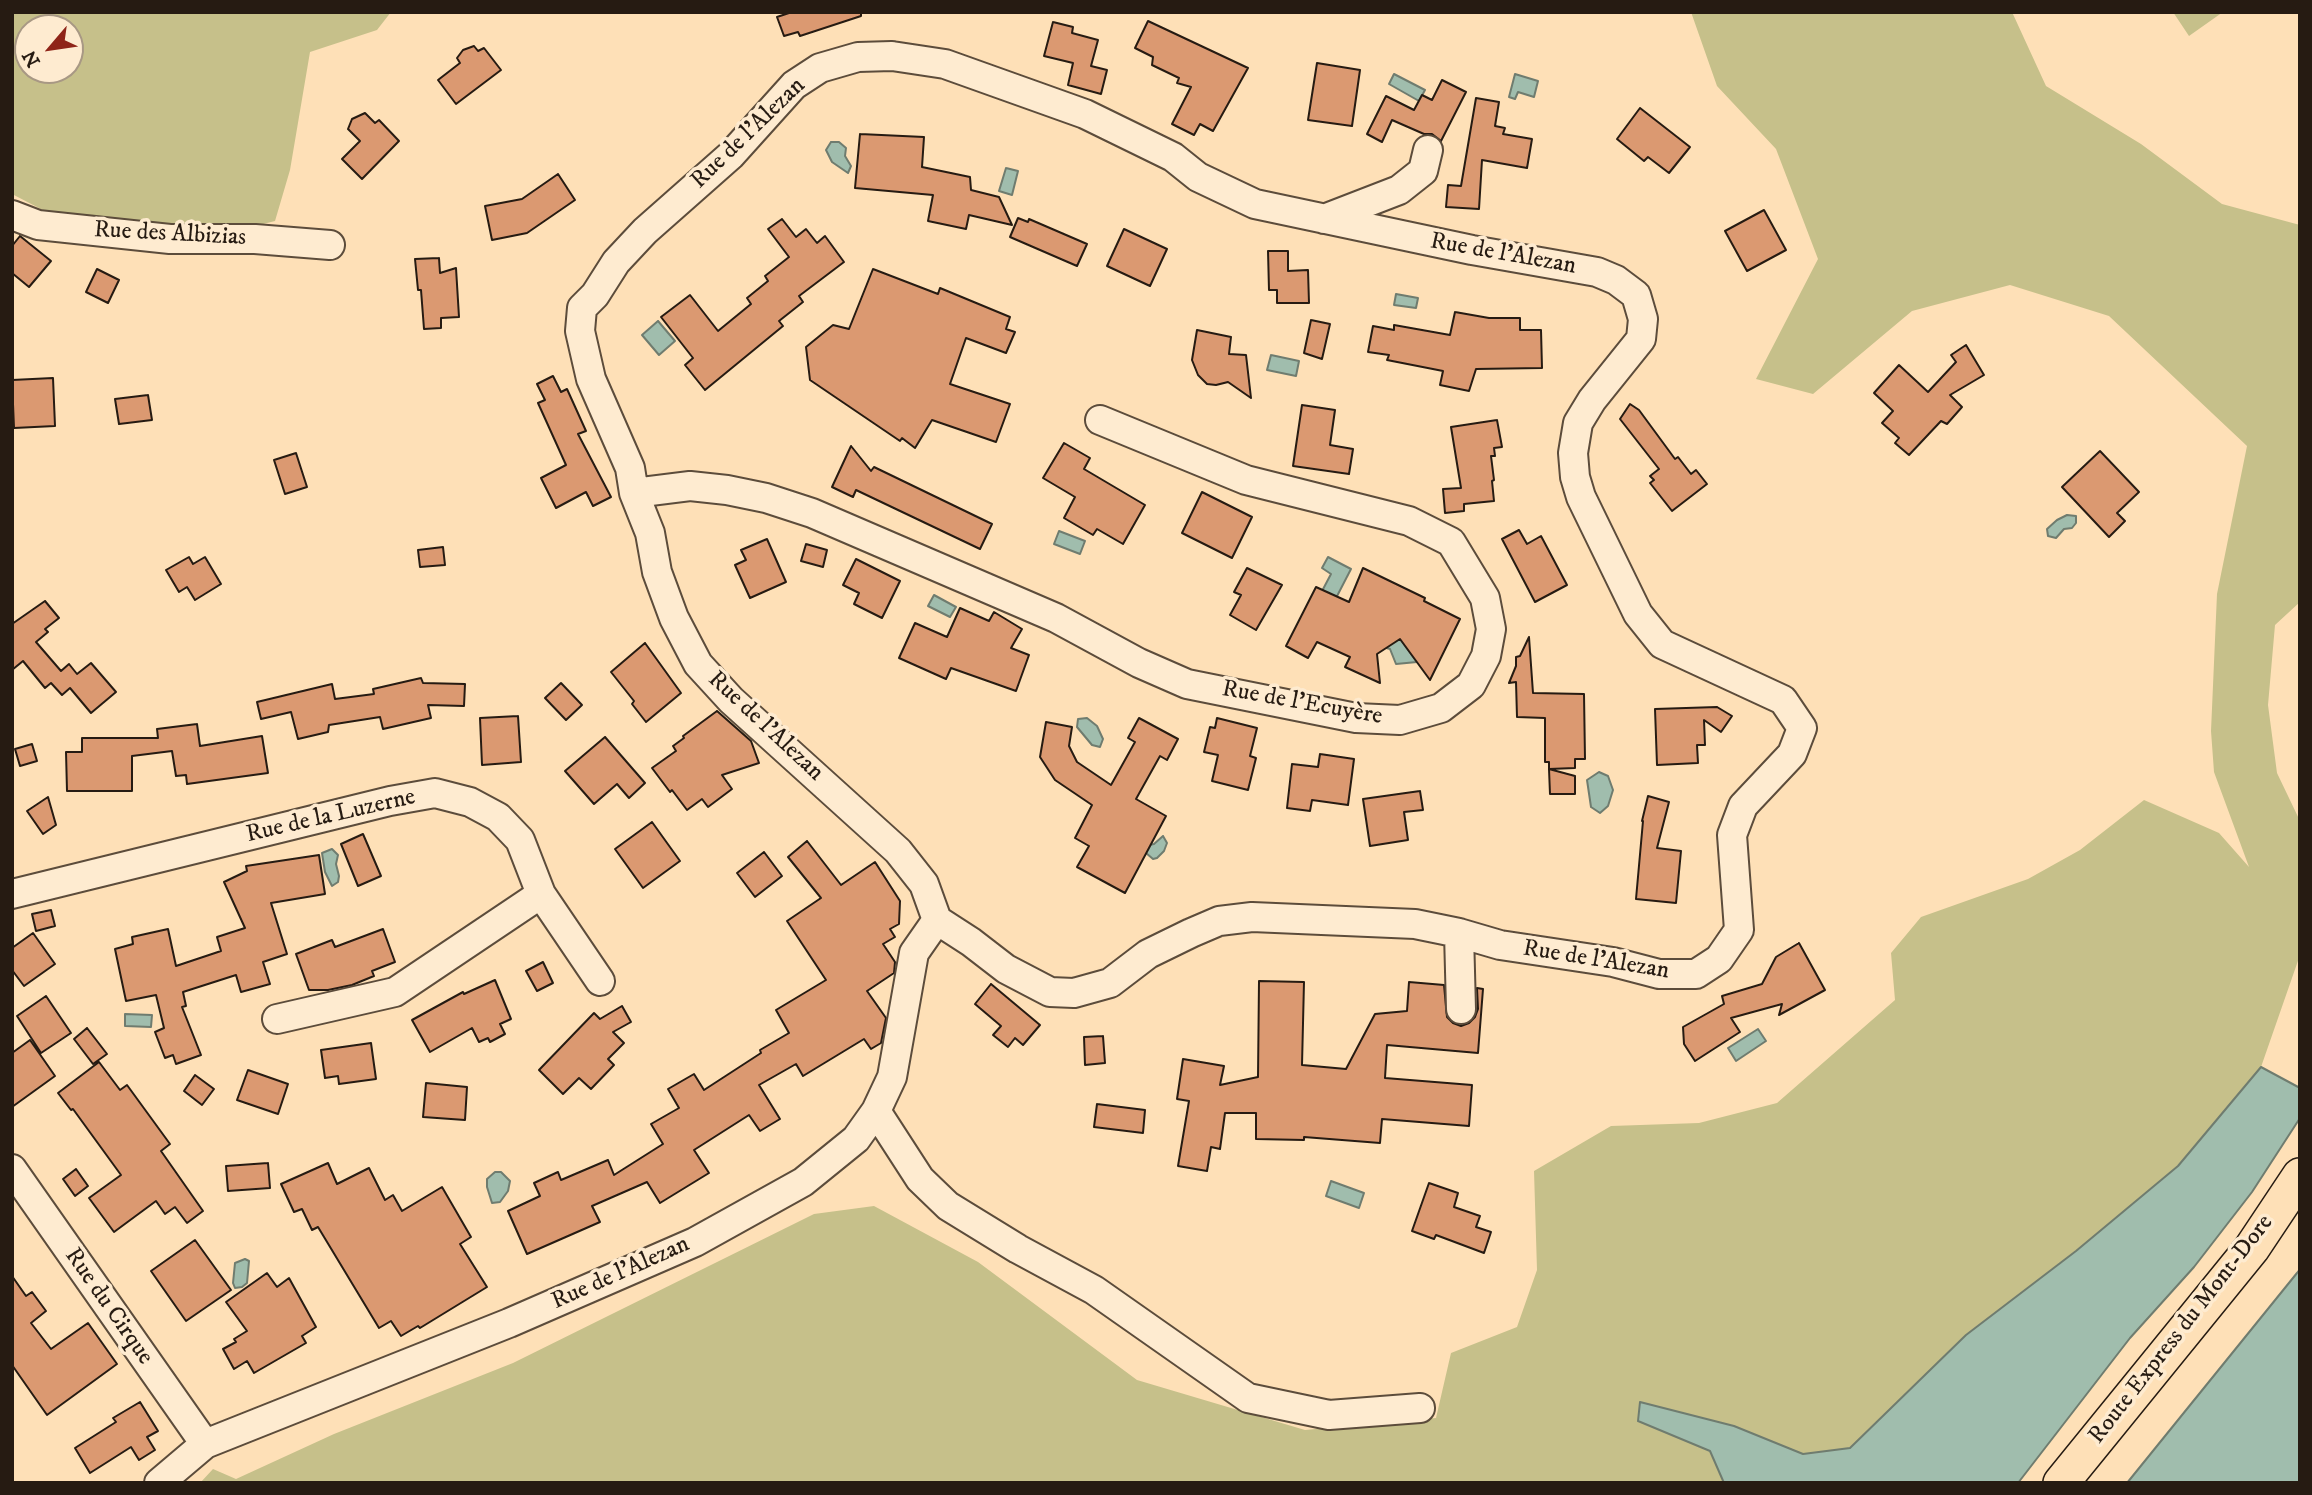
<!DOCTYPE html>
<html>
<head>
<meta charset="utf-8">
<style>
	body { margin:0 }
	#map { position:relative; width:2312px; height:1495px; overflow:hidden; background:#fee0b7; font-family:"IM FELL DW Pica",serif }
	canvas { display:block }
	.frame { position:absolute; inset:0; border:14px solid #261b12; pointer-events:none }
	.north { position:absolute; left:14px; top:14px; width:70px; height:70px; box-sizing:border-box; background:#feebd0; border:2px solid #a89884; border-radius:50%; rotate:241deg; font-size:19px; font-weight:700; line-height:28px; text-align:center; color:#261b12 }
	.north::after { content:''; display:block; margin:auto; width:24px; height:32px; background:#8f2418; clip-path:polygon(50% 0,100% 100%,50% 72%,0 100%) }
</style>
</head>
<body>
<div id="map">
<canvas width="2312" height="1495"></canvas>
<div class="frame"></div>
<div class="north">N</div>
</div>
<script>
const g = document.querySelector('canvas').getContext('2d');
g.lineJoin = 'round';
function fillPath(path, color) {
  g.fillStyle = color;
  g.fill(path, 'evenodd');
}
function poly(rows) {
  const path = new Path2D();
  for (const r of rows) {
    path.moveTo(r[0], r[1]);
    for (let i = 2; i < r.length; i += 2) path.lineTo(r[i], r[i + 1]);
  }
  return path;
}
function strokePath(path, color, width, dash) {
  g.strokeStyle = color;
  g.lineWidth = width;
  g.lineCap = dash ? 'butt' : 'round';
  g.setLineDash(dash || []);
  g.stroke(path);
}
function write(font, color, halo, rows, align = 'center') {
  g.font = font + ' "IM FELL DW Pica",serif';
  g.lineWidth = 7;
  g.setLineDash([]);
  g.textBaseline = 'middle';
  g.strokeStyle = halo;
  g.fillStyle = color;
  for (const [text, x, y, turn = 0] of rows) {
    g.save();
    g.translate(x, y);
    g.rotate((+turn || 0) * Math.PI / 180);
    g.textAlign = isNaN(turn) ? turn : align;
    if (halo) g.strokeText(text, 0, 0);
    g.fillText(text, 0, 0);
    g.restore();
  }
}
fillPath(poly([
	[12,12,391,12,377,30,310,52,290,170,275,221,235,231,66,222,12,194],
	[28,28,70,28,70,70,28,70],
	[1691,12,2012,12,2046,86,2141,144,2222,204,2300,225,2300,602,2275,625,2268,705,2277,773,2300,821,2300,955,2261,1067,2178,1166,2076,1251,1966,1335,1850,1448,1803,1454,1734,1426,1638,1421,1710,1451,1724,1483,200,1483,213,1469,236,1479,334,1434,513,1363,814,1214,874,1206,978,1262,1137,1380,1305,1430,1436,1418,1451,1353,1517,1327,1537,1270,1534,1171,1611,1126,1699,1123,1777,1103,1895,1000,1891,953,1921,917,2028,879,2080,850,2144,800,2219,833,2249,867,2214,772,2211,731,2217,594,2247,446,2109,316,2010,285,1912,311,1813,394,1756,379,1818,259,1776,149,1717,86],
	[2173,12,2223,12,2189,36]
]), '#c6c08a');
const water = poly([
	[1394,74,1425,90,1419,101,1389,84,1394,74],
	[1515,74,1538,81,1534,97,1518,92,1515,99,1509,97,1515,74],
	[831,142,839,142,846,148,845,156,851,166,848,173,832,162,826,150,831,142],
	[1006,168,1018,171,1012,195,999,191,1006,168],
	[1396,294,1418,298,1416,308,1394,305,1396,294],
	[658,321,675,341,659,355,642,335,658,321],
	[1271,355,1299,361,1296,376,1267,370,1271,355],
	[2067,515,2076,516,2076,523,2072,528,2064,529,2056,538,2048,536,2047,529,2057,520,2067,515],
	[1059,531,1085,541,1080,554,1054,544,1059,531],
	[1328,557,1351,569,1335,600,1321,593,1331,574,1322,568,1328,557],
	[934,595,956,607,950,617,928,606,934,595],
	[1396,633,1417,662,1396,664,1390,649,1376,645,1396,633],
	[1087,718,1097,726,1103,739,1100,747,1092,745,1077,727,1078,719,1087,718],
	[1599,772,1608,776,1613,790,1608,806,1600,813,1591,807,1587,780,1599,772],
	[1163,836,1167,843,1164,851,1157,858,1153,859,1139,847,1154,844,1163,836],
	[332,849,338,855,336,864,339,876,338,882,332,886,325,872,322,853,332,849],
	[125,1014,152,1015,151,1027,125,1026,125,1014],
	[1758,1029,1766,1041,1736,1061,1728,1048,1758,1029],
	[2261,1067,2300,1088,2300,1118,2252,1192,2194,1267,2130,1338,2018,1483,1724,1483,1710,1451,1638,1421,1640,1402,1734,1426,1803,1454,1850,1448,1966,1335,2076,1251,2178,1166,2261,1067],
	[495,1172,501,1172,510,1181,508,1191,500,1202,492,1203,487,1187,487,1179,495,1172],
	[1331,1181,1364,1193,1359,1208,1326,1196,1331,1181],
	[245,1259,249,1261,247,1283,242,1287,235,1288,233,1283,235,1263,245,1259],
	[2300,1269,2300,1483,2127,1483,2297,1273,2300,1269]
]);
fillPath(water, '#a0bdad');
strokePath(water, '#6f7c6f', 2);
const building = poly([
	[792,12,861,12,861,16,800,36,798,32,784,36,777,17,792,12],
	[1148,21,1248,68,1213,131,1200,124,1194,135,1172,124,1191,87,1177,83,1179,78,1152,65,1153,57,1135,48,1148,21],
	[1053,22,1073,27,1072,33,1098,40,1091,66,1107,70,1101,94,1068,85,1073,63,1044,56,1053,22],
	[474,46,478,51,484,48,501,70,456,104,438,80,460,63,457,58,463,50,474,46],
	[1317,63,1360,70,1352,126,1308,120,1317,63],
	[1442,80,1466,92,1441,141,1432,134,1424,134,1392,120,1382,142,1367,134,1386,96,1414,110,1422,95,1432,100,1442,80],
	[1476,98,1499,102,1495,126,1505,128,1503,134,1532,139,1527,168,1482,160,1479,209,1446,207,1448,185,1461,186,1476,98],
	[1640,108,1690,147,1669,173,1648,157,1644,161,1617,139,1640,108],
	[365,113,375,123,379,120,399,141,362,179,342,159,360,141,348,129,352,119,365,113],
	[860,134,924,137,922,167,970,177,971,190,999,197,1012,225,969,215,966,229,928,221,933,195,855,188,860,134],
	[558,174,575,200,527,233,492,240,485,206,522,199,558,174],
	[1764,210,1786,250,1747,271,1725,231,1764,210],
	[1018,218,1028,222,1029,219,1087,244,1077,266,1010,237,1018,218],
	[782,219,796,237,806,229,817,243,825,236,844,262,799,296,803,302,779,321,783,326,705,390,685,365,693,358,661,317,690,295,718,331,751,304,747,298,768,281,765,276,789,257,768,229,782,219],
	[1124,229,1167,249,1150,286,1107,266,1124,229],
	[20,236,51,261,29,287,12,273,12,246,20,236],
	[1268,251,1288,251,1288,271,1308,270,1309,303,1277,303,1277,290,1269,290,1268,251],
	[439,258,440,273,456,268,459,317,441,318,441,328,424,329,421,290,418,290,415,259,439,258],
	[97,269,119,280,108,303,86,292,97,269],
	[873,269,938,294,940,288,1010,317,1006,329,1015,332,1006,353,966,338,950,384,1010,404,996,442,932,420,915,448,902,438,900,441,810,380,806,347,833,325,849,329,873,269],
	[1455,312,1489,318,1520,318,1520,330,1541,330,1542,368,1476,369,1469,391,1440,385,1443,371,1387,360,1389,355,1368,352,1373,326,1394,330,1394,325,1450,335,1455,312],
	[1311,320,1330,324,1322,359,1304,353,1311,320],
	[1197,330,1231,337,1229,354,1246,355,1251,398,1228,382,1216,385,1207,384,1198,375,1192,360,1197,330],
	[1966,345,1984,375,1950,395,1962,407,1947,424,1941,421,1909,455,1895,443,1899,438,1882,423,1893,411,1874,393,1899,365,1928,392,1956,362,1951,355,1966,345],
	[553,376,561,392,567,389,586,431,578,434,611,497,593,506,586,492,556,508,541,478,566,465,538,403,545,400,537,384,553,376],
	[53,378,55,426,14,428,12,380,53,378],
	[148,395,152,420,119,424,115,399,148,395],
	[1630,404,1639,410,1675,459,1678,457,1691,474,1696,470,1707,484,1672,511,1650,483,1654,480,1650,476,1659,469,1620,419,1630,404],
	[1302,405,1335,410,1330,445,1353,449,1349,474,1293,466,1302,405],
	[1497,420,1502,447,1494,448,1495,456,1491,456,1494,480,1492,481,1494,501,1464,504,1464,511,1445,513,1443,489,1461,488,1451,427,1497,420],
	[1064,443,1090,458,1084,469,1145,505,1123,544,1097,529,1093,535,1064,518,1075,497,1043,478,1064,443],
	[851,446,871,471,874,467,992,524,980,549,856,490,853,497,832,487,851,446],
	[2100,451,2139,492,2117,513,2125,521,2109,537,2062,487,2100,451],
	[296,453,307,487,285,494,274,460,296,453],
	[1202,492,1252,517,1232,558,1182,533,1202,492],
	[1519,530,1527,544,1541,536,1567,585,1535,602,1502,539,1519,530],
	[767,539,786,582,750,598,735,565,746,560,741,550,767,539],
	[806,544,827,550,823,567,801,561,806,544],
	[443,547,445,565,420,567,418,550,443,547],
	[189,557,193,564,205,557,221,584,195,600,187,587,179,592,166,570,189,557],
	[856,559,900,581,882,618,854,604,859,593,843,585,856,559],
	[1247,568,1282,585,1256,630,1230,615,1241,595,1234,592,1247,568],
	[1363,568,1425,598,1424,601,1460,619,1430,680,1400,639,1377,654,1380,683,1345,667,1350,657,1317,642,1308,658,1286,646,1316,587,1349,602,1363,568],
	[45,601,59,618,45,629,48,632,36,642,61,671,69,664,77,674,91,663,116,692,91,713,70,688,62,695,51,683,45,688,23,661,12,670,12,624,45,601],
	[960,608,989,621,994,612,1022,629,1011,648,1029,655,1016,691,951,668,946,679,899,658,915,623,947,637,960,608],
	[1529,637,1533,693,1584,694,1585,759,1575,759,1575,768,1549,769,1549,762,1545,762,1545,718,1517,717,1516,682,1509,683,1516,666,1516,657,1520,656,1529,637],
	[645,643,681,693,646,722,632,704,634,701,611,672,645,643],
	[421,678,423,683,465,684,464,706,428,705,431,718,383,729,380,717,329,725,328,732,298,739,291,712,261,719,257,702,332,684,335,699,374,694,373,689,421,678],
	[561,683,582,705,566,720,545,698,561,683],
	[1717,707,1732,716,1721,732,1704,720,1705,745,1697,745,1698,763,1657,765,1655,709,1717,707],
	[717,711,751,741,759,763,722,775,732,789,708,807,702,799,687,810,672,790,670,792,652,768,676,751,673,746,684,738,683,736,717,711],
	[518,716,521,762,482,765,480,718,518,716],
	[1139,718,1178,739,1167,760,1160,756,1136,799,1166,816,1125,893,1077,867,1089,846,1075,838,1092,805,1055,780,1040,757,1046,722,1072,727,1069,746,1077,762,1111,785,1135,742,1128,738,1139,718],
	[1217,718,1257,728,1250,756,1256,758,1248,790,1212,781,1218,755,1204,752,1210,727,1215,728,1217,718],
	[197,724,200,746,262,736,268,773,187,784,186,775,176,776,172,751,132,756,132,791,67,791,66,752,82,752,82,738,158,738,157,729,197,724],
	[605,737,645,783,629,798,617,784,594,804,565,771,605,737],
	[32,744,37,761,20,766,15,749,32,744],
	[1320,754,1354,759,1348,805,1312,800,1310,811,1287,808,1292,764,1318,767,1320,754],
	[1549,769,1575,776,1575,794,1550,794,1549,769],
	[1420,791,1423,810,1404,812,1408,840,1370,846,1363,799,1420,791],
	[1648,796,1669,802,1657,848,1681,851,1676,903,1636,899,1643,821,1642,821,1648,796],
	[48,797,56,825,43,834,27,811,48,797],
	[652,822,680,861,643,888,615,849,652,822],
	[363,834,381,876,358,886,341,844,363,834],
	[807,841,841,885,875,862,900,901,899,924,890,929,895,937,883,944,895,962,894,973,867,991,886,1018,881,1043,871,1049,864,1039,803,1076,796,1064,759,1085,780,1119,760,1131,749,1115,694,1150,709,1173,660,1203,647,1182,592,1206,600,1222,527,1254,508,1211,540,1196,534,1183,558,1172,561,1180,608,1160,614,1175,663,1144,651,1124,679,1108,668,1089,694,1074,704,1090,761,1053,760,1050,789,1033,776,1010,826,980,787,921,821,898,788,857,807,841],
	[764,852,782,876,755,897,737,873,764,852],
	[319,855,325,894,271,903,287,954,263,962,270,984,241,992,236,975,183,992,186,1006,182,1007,201,1055,176,1064,173,1055,165,1058,155,1032,164,1028,156,995,126,1001,115,949,133,944,132,937,168,929,176,966,221,951,217,937,245,928,224,882,247,871,246,866,319,855],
	[51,910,55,926,36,931,32,914,51,910],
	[383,929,395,962,372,971,374,976,352,985,328,990,309,990,296,954,332,940,335,947,383,929],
	[33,933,55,964,24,986,12,970,12,948,33,933],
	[1799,943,1825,990,1779,1015,1782,1004,1731,1018,1740,1032,1695,1061,1684,1044,1683,1027,1724,1004,1722,996,1762,984,1776,957,1799,943],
	[543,962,553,983,537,991,526,971,543,962],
	[495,980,511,1019,500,1024,505,1034,490,1042,488,1038,479,1042,472,1028,430,1052,412,1020,463,992,464,994,495,980],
	[1259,981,1304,982,1302,1065,1346,1069,1375,1014,1407,1011,1409,982,1444,985,1447,1017,1453,1023,1461,1026,1469,1023,1475,1017,1478,1009,1477,988,1483,989,1478,1053,1387,1045,1385,1078,1472,1085,1469,1126,1382,1119,1380,1143,1304,1137,1304,1140,1256,1139,1256,1113,1225,1113,1220,1149,1211,1147,1207,1171,1178,1166,1189,1101,1177,1099,1183,1059,1224,1066,1220,1085,1258,1077,1259,981],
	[991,984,1040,1025,1023,1045,1015,1038,1008,1047,993,1035,1001,1026,975,1004,991,984],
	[46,996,71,1033,41,1053,17,1016,46,996],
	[622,1006,631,1022,613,1032,624,1043,608,1059,614,1065,591,1089,579,1078,563,1094,539,1070,594,1013,600,1019,622,1006],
	[87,1028,107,1054,93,1064,74,1039,87,1028],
	[1103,1036,1105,1063,1085,1065,1084,1037,1103,1036],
	[30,1040,55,1076,12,1107,12,1053,30,1040],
	[371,1043,376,1079,339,1084,338,1076,325,1078,321,1050,371,1043],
	[99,1062,120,1090,127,1085,170,1144,161,1151,203,1211,187,1223,175,1207,165,1214,156,1201,114,1232,89,1198,121,1175,73,1109,71,1110,58,1093,99,1062],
	[248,1070,288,1084,278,1114,237,1100,248,1070],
	[195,1075,214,1089,202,1105,184,1091,195,1075],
	[426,1083,467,1087,465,1120,423,1117,426,1083],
	[1097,1104,1145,1110,1143,1133,1094,1127,1097,1104],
	[268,1163,270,1188,228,1191,226,1166,268,1163],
	[328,1163,337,1184,369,1168,385,1200,393,1195,402,1211,442,1187,471,1237,460,1244,487,1287,420,1328,418,1326,401,1336,391,1321,379,1328,318,1227,312,1230,302,1209,294,1212,281,1184,328,1163],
	[76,1169,88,1186,75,1196,63,1179,76,1169],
	[1429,1183,1458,1193,1454,1207,1480,1216,1476,1227,1491,1232,1484,1253,1436,1235,1434,1239,1412,1231,1429,1183],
	[195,1240,231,1290,186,1321,151,1271,195,1240],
	[267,1273,277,1287,289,1278,316,1327,302,1336,306,1343,254,1373,247,1361,234,1369,223,1349,236,1342,234,1339,247,1331,226,1302,267,1273],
	[12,1276,26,1296,32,1292,46,1311,31,1323,51,1349,88,1323,117,1364,47,1415,12,1365,12,1276],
	[140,1402,158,1431,147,1437,155,1450,139,1460,131,1447,90,1473,75,1448,116,1422,113,1418,140,1402]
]);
fillPath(building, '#db9971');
strokePath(building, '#261b12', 2);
const minor = poly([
	[892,56,945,64,1085,114,1173,157,1198,177,1255,204,1472,250,1597,272,1616,280,1636,295,1643,319,1641,339,1592,400,1578,423,1573,453,1575,477,1581,497,1638,614,1662,644,1783,700,1802,728,1792,754,1743,806,1732,835,1739,930,1719,959,1696,974,1659,974,1613,962,1500,945,1459,933,1415,924,1252,917,1219,921,1191,933,1148,954,1110,983,1074,993,1050,992,1006,969,971,942,937,920,924,884,898,851,731,700,698,664,674,618,657,572,650,533,634,493,630,468,591,379,580,331,582,308,595,295,616,262,645,231,731,155,794,85,820,68,858,57,892,56],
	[12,215,38,225,170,239,255,239,330,245],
	[1324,219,1399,190,1423,171,1428,150],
	[634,493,690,486,727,490,766,498,812,513,1056,618,1139,663,1187,684,1356,718,1400,720,1441,708,1471,685,1486,656,1491,629,1485,598,1451,542,1409,521,1246,480,1100,420],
	[12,894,390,801,435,793,470,802,498,817,520,840,541,894,600,981],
	[1459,933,1461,1009],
	[277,1019,395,992,541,894],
	[876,1111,920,1179,948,1206,1018,1249,1094,1290,1248,1398,1329,1415,1420,1408],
	[12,1169,205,1444],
	[159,1483,205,1444,509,1323,695,1242,803,1182,856,1139,876,1111,892,1077,914,953,937,920]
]);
const major = poly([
	[2061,1483,2252,1248,2300,1176]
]);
strokePath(minor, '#5c4c3b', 32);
strokePath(major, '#261b12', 38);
strokePath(minor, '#feebd0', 28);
strokePath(major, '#fee0b7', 35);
write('24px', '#261b12', '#feebd0', [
	["Rue de l'Alezan",749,134,-44],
	["Rue des Albizias",170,235,3],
	["Rue de l'Alezan",1503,255,10],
	["Rue de l'Ecuyère",1302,704,10],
	["Rue de l'Alezan",765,727,43],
	["Rue de la Luzerne",331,817,-13],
	["Rue de l'Alezan",1596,961,9],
	["Rue de l'Alezan",621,1274,-24],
	["Rue du Cirque",108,1307,55],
	["Route Express du Mont-Dore",2182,1330,-52]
]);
</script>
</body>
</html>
